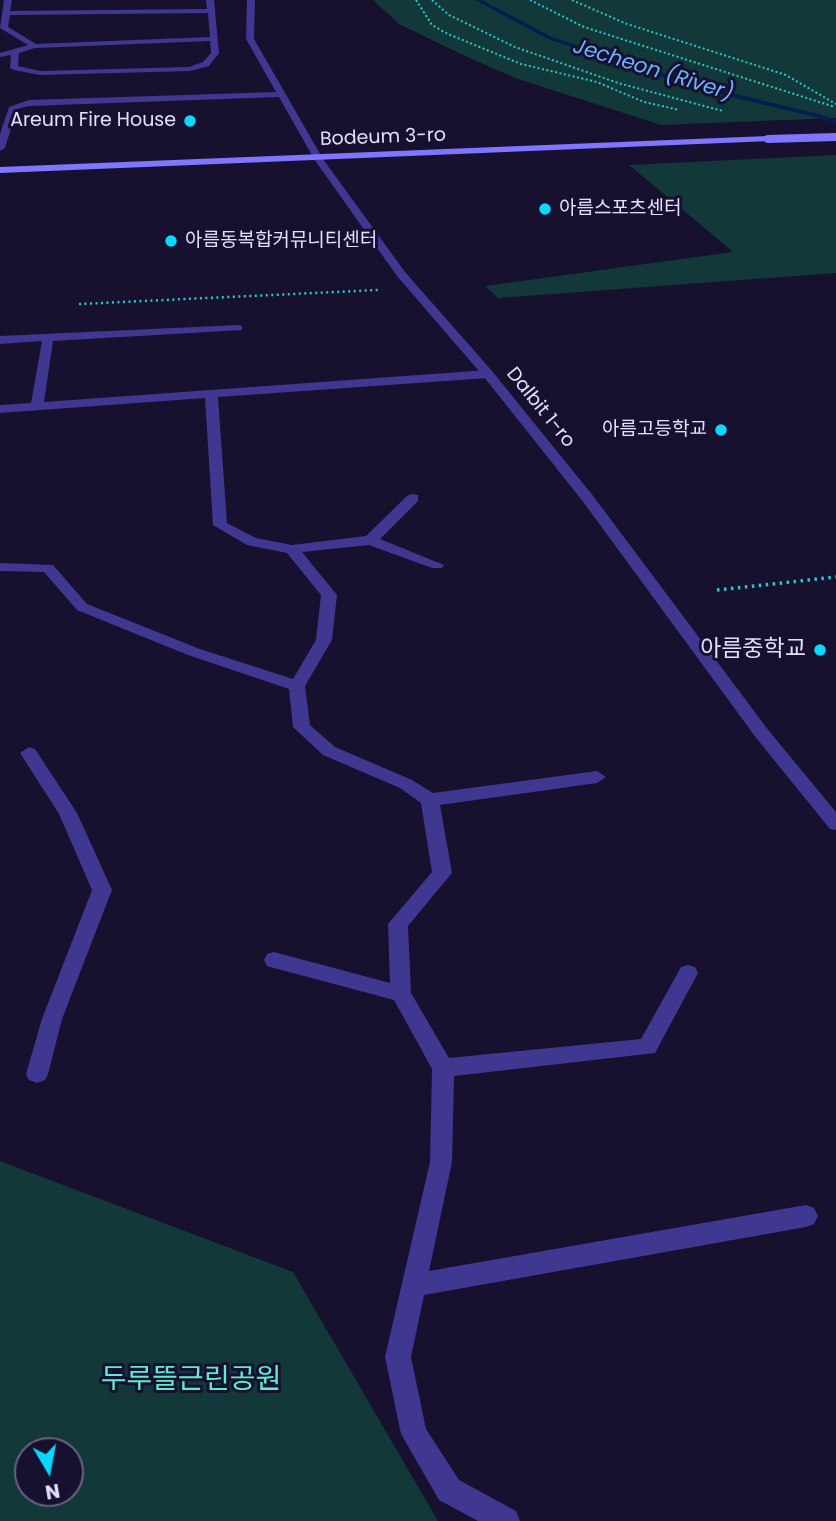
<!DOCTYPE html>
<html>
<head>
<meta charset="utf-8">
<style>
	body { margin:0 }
	#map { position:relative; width:836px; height:1521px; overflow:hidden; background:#17102f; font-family:Poppins,sans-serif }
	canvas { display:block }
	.north { position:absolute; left:14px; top:1437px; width:70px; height:70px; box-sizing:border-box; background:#17102f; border:2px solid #696282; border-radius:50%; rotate:170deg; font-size:19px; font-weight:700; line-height:28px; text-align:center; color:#e3deff }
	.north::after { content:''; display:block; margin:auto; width:24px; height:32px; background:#0ad8ff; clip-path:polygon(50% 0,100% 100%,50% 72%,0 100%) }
</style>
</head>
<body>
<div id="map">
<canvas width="836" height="1521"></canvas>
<div class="north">N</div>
</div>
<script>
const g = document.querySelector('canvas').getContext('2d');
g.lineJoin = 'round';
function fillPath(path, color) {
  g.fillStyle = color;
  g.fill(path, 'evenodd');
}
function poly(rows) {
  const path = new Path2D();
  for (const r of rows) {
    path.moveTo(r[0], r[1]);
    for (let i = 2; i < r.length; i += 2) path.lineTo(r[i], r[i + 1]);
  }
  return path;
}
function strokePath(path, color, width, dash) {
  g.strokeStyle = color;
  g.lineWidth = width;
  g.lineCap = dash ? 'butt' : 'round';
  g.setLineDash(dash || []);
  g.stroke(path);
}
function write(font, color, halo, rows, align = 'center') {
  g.font = font + ' Poppins,"Noto Sans KR",sans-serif';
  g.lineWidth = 6;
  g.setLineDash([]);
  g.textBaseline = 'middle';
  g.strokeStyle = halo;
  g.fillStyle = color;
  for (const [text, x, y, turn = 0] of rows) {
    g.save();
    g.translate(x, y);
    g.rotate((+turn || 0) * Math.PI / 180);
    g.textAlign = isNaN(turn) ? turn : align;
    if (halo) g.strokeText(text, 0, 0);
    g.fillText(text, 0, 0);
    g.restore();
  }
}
fillPath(poly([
	[373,0,836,0,836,118,661,125,515,78,465,56,399,24],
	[836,155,836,273,498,298,485,286,733,252,629,165],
	[0,1161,293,1272,438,1521,0,1521],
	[28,1451,70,1451,70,1493,28,1493]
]), '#123839');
fillPath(poly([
	[475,0,482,0,552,37,702,86,819,114,836,120,836,124,815,117,698,89,548,39,475,0]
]), '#061d51');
strokePath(poly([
	[416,0,432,25,448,34,521,64,597,82,644,102,679,110],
	[432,0,449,15,515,47,618,83,723,111],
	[530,0,584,27,835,107],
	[572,0,627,24,786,75,836,104]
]), '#26caca', 2, [2, 2.5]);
strokePath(poly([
	[79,304,378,290]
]), '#26caca', 2.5, [2, 3.5]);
strokePath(poly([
	[717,590,836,577]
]), '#26caca', 3.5, [2.5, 4.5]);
fillPath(poly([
	[4,0,12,0,10,11,207,9,206,0,214,0,219,53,209,66,190,71,40,75,14,70,10,68,11,55,0,57,0,53,28,45,0,28,4,0],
	[208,13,210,37,36,44,8,27,10,15,208,13],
	[210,41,211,53,203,62,189,67,40,71,18,66,19,53,35,48,210,41],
	[238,325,242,326,242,330,53,341,44,402,488,370,494,374,488,378,218,397,227,523,256,538,292,545,366,536,408,495,413,494,418,495,418,501,380,539,444,565,442,568,432,568,369,545,302,552,337,595,332,640,305,686,310,725,335,747,412,780,433,793,597,771,606,777,597,783,440,805,452,873,408,926,411,993,449,1058,641,1039,681,967,688,965,695,967,698,973,655,1053,454,1076,452,1162,429,1271,806,1205,814,1208,818,1216,814,1224,806,1227,424,1295,411,1357,426,1429,459,1480,516,1511,520,1521,478,1521,439,1500,401,1434,385,1357,430,1162,432,1069,394,1000,274,968,267,966,264,960,267,954,274,952,390,983,388,924,432,872,421,803,400,788,323,755,293,727,289,689,188,655,77,610,44,572,0,571,0,563,53,565,87,604,200,649,293,679,316,640,321,595,287,553,247,545,213,525,205,398,0,413,0,405,31,403,42,341,0,344,0,336,238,325],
	[29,747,35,749,77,813,112,890,62,1019,48,1074,45,1080,37,1083,29,1080,26,1074,42,1019,92,890,59,814,20,753,29,747]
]), '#403791');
fillPath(poly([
	[247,0,255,0,254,39,323,159,405,272,492,371,594,497,769,731,836,812,836,830,830,829,757,739,584,503,484,377,397,276,314,159,279,97,29,106,17,109,5,148,0,151,0,134,9,107,29,100,276,92,246,39,247,0]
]), '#403791');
fillPath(poly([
	[768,136,773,139,771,141,0,173,0,167,768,136]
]), '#8075ff');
strokePath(poly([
	[768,139,836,137]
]), '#8075ff', 8);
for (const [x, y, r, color] of [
	[190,121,7,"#0ad8ff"],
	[545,209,7,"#0ad8ff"],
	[171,241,7,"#0ad8ff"],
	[721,430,7,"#0ad8ff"],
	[820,650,7,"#0ad8ff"]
]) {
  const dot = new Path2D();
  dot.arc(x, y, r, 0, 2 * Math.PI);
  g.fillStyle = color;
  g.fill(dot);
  strokePath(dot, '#17102f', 2.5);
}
write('19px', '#e3deff', '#17102f', [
	["Areum Fire House",176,121],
	["아름스포츠센터",559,209,"left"],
	["아름동복합커뮤니티센터",185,241,"left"],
	["아름고등학교",707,430]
], 'right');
write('19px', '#e3deff', '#17102f', [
	["Bodeum 3-ro",383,138,-2],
	["Dalbit 1-ro",540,408,51]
]);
write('italic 21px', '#6cb2ff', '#17102f', [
	["Jecheon (River)",653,71,17]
]);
write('23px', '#e3deff', '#17102f', [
	["아름중학교",806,650]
], 'right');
write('28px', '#5eebd0', '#17102f', [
	["두루뜰근린공원",191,1381]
]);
</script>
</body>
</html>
